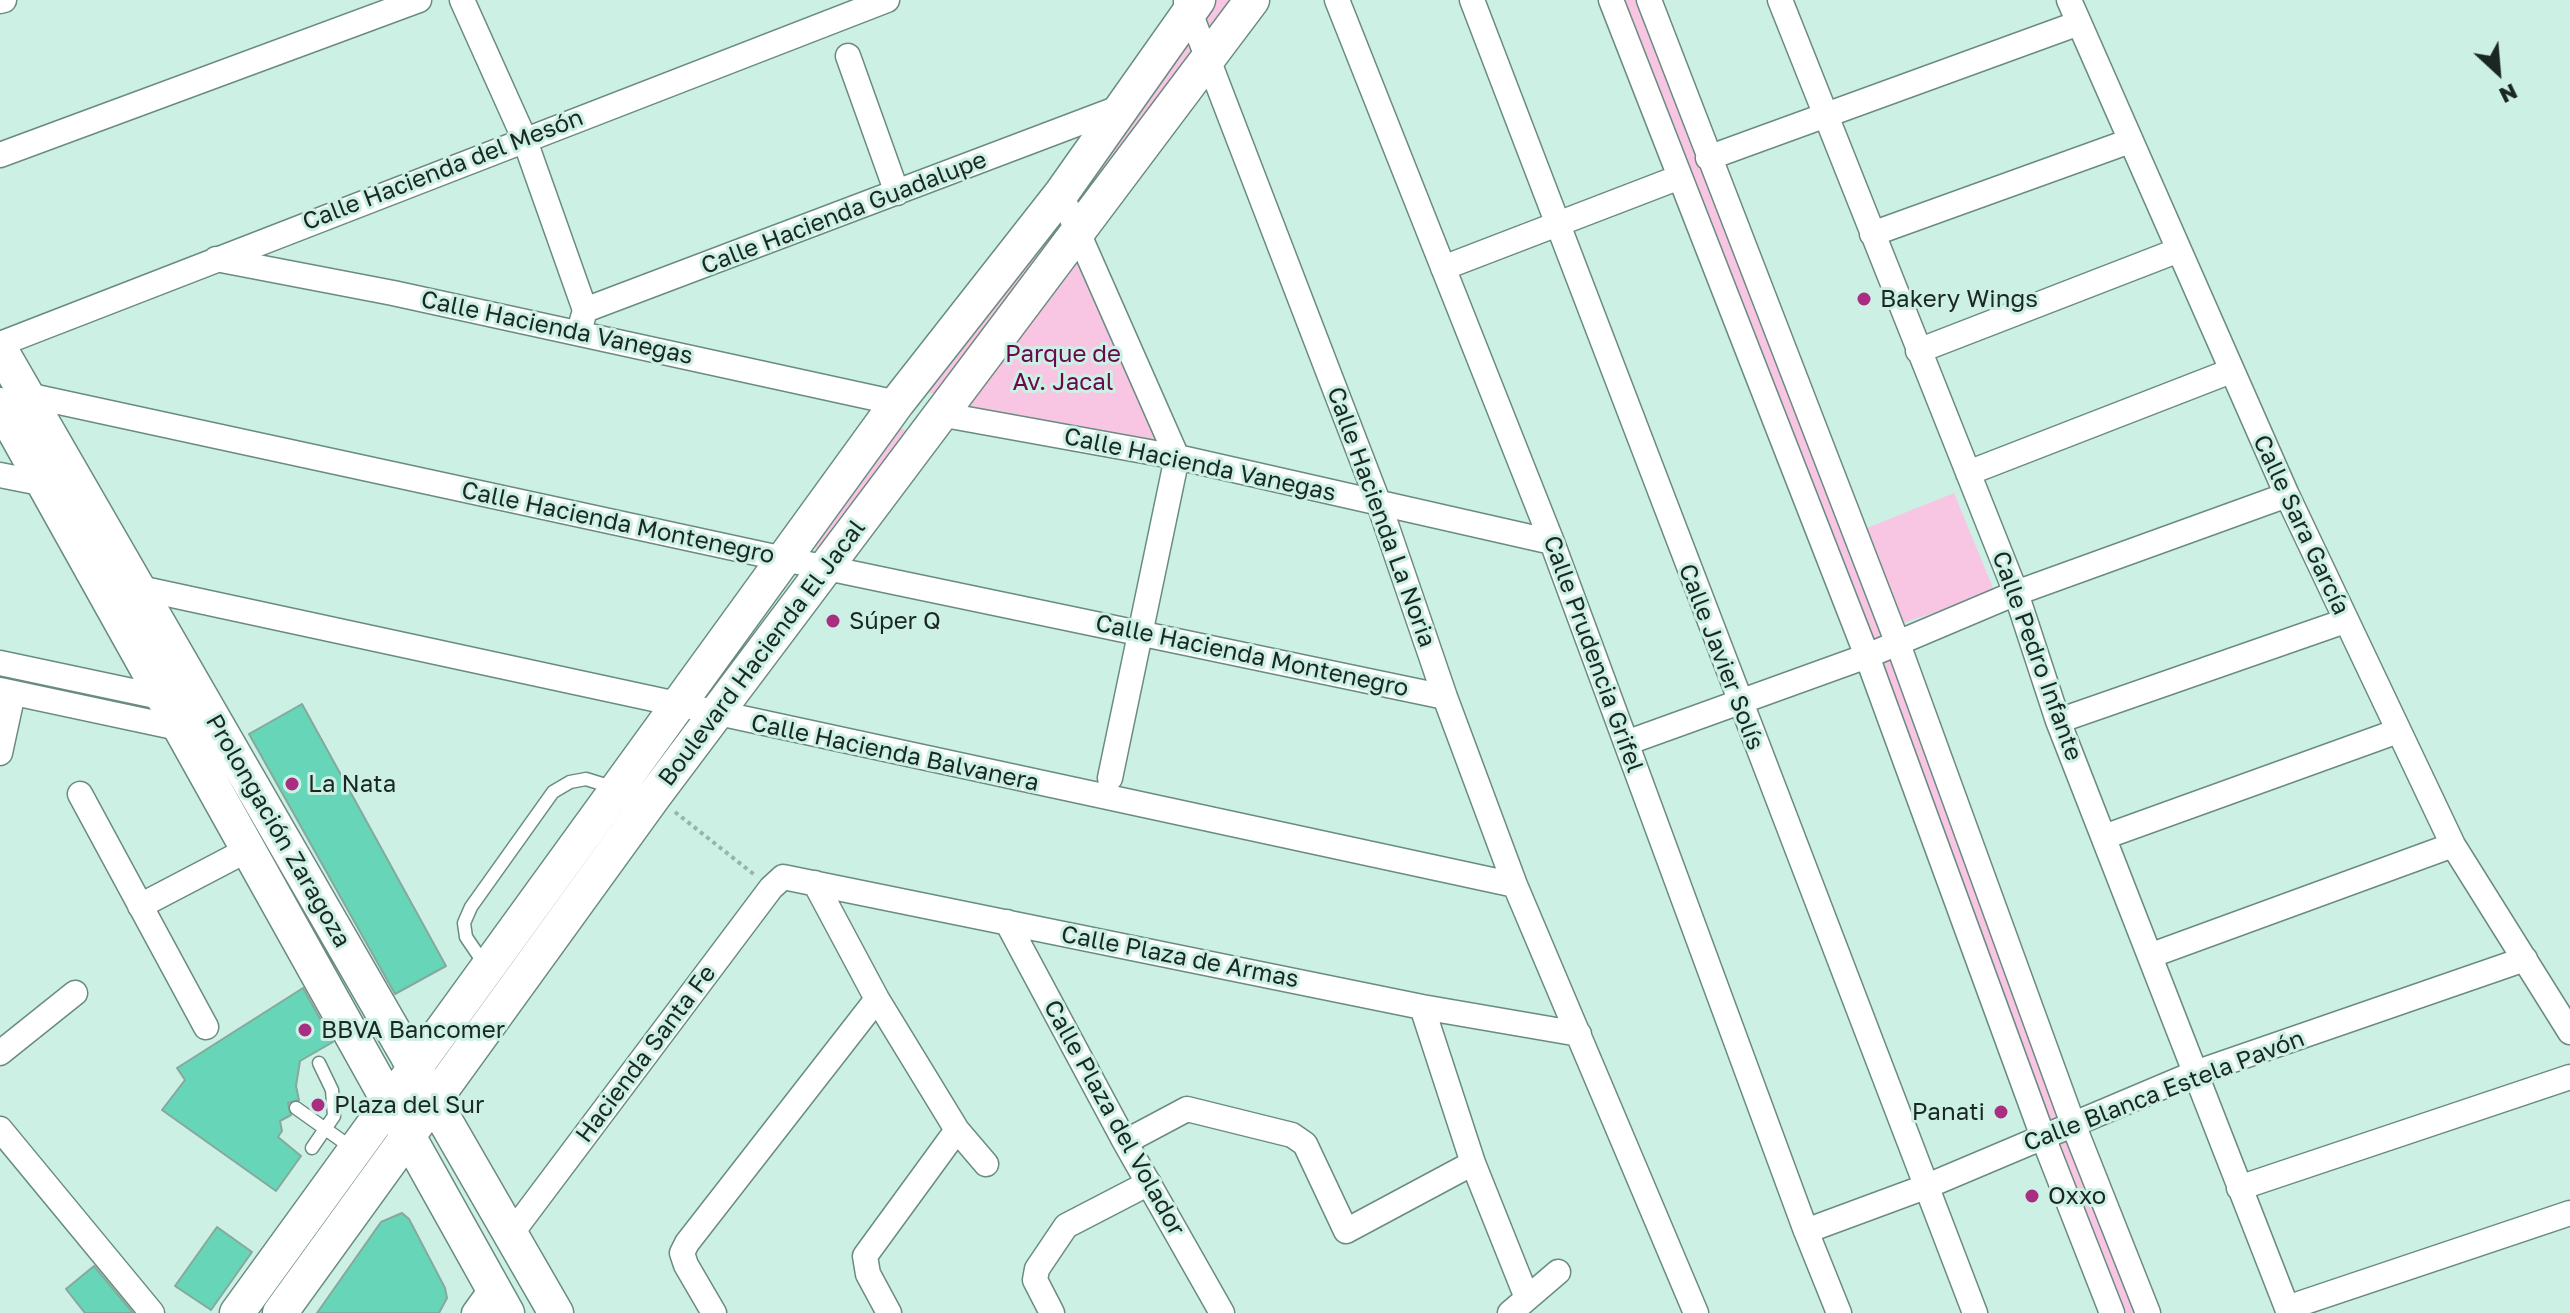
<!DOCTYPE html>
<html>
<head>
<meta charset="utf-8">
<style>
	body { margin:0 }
	#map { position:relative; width:2570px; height:1313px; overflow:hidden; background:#ccf0e4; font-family:"Golos Text",sans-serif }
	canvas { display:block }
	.north { position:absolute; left:2458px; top:32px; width:80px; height:80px; -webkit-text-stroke:6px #ccf0e4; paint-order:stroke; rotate:154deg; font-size:22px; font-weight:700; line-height:32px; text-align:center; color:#1a2723 }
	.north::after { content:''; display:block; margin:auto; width:28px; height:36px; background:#1a2723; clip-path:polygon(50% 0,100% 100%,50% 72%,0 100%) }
</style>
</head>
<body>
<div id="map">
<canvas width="2570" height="1313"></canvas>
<div class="north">N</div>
</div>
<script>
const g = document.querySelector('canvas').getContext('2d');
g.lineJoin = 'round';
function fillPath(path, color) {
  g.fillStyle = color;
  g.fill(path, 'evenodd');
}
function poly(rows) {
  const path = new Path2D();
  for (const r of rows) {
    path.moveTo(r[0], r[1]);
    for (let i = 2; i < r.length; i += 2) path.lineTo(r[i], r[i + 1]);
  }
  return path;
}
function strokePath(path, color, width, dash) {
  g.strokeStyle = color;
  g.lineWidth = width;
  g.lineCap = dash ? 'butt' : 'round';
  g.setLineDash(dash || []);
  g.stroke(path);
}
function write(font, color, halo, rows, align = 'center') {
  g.font = font + ' "Golos Text",sans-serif';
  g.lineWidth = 6;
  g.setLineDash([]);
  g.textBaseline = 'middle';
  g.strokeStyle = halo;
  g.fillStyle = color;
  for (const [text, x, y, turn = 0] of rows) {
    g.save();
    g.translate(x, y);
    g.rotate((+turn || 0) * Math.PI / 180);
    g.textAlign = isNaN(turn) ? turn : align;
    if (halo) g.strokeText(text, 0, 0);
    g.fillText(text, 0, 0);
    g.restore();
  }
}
fillPath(poly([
	[1214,0,1237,0,1207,41,1201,17],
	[1617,0,1645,0,1890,639,1871,646],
	[1190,17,1203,54,940,394,913,391],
	[1078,242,1161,449,959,408],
	[888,426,910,431,828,550,803,545],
	[1954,493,1995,593,1900,624,1867,528],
	[1893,653,2066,1121,2046,1130,1876,660],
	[2070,1134,2141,1313,2119,1313,2052,1144]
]), '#f8c6e2');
const building = poly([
	[302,704,446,966,395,994,249,734,302,704],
	[303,988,333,1042,300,1061,296,1086,299,1100,288,1103,291,1115,280,1121,282,1131,278,1137,301,1156,276,1191,162,1110,185,1080,177,1068,303,988],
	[402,1213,409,1219,445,1288,447,1298,439,1313,317,1313,381,1222,402,1213],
	[217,1227,252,1252,211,1310,175,1286,217,1227],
	[94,1266,133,1313,85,1313,66,1289,94,1266]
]);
fillPath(building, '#67d5b7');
strokePath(building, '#86a89d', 2);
const service = poly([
	[485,965,466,937,464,923,471,907,553,792,570,782,586,779,615,788],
	[296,1108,352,1148],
	[312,1148,334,1116,332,1090,319,1063]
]);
const minor = poly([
	[462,0,524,138,585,310],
	[1337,0,1552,542,1806,1231,1839,1313],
	[1472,0,1975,1313],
	[1611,0,1867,656,2043,1137,2112,1313],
	[1649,0,1898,644,2073,1124,2148,1313],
	[1780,0,2016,593,2058,721,2289,1313],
	[2069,0,2287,495,2453,845,2570,1032],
	[0,1,4,0],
	[1186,2,1379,504,1445,697,1515,885,1696,1313],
	[848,56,897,193],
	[0,155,419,0],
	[1708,158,2079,23],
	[1061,194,1177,457,1110,778],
	[1872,234,2130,141],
	[216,259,393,293,897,403],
	[1443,268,1680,177],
	[579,332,585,310,1124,106],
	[0,344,887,0],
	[1918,351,2179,250],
	[27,395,784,559,1445,697],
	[939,414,1177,457,1552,542],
	[1968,473,2231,371],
	[0,475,45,484],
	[135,587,1515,885],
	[0,663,165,698],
	[0,690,183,729],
	[2058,721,2345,621],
	[1626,743,1867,656,2016,593,2287,495],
	[0,753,13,693],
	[80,794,206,1027],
	[2104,837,2398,731],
	[815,883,877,999,957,1130,865,1256,868,1274,889,1313],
	[140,906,249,849],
	[1007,922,1125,1142,1222,1313],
	[2152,955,2453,845],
	[1422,1007,1473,1163,1527,1298],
	[0,1053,75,993],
	[0,1129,152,1313],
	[957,1130,986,1164],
	[1125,1142,1187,1109,1292,1135,1305,1144,1346,1231,1473,1163],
	[2239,1188,2570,1077],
	[1806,1231,1925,1187,2195,1073,2525,959],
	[511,1234,771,888,783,877,1422,1007,1579,1034],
	[2287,1308,2570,1213],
	[474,1313,492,1288],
	[714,1313,686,1265,682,1253,687,1243,877,999],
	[1052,1313,1035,1280,1037,1269,1066,1226,1149,1183],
	[1510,1313,1558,1272]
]);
const secondary = poly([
	[0,349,556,1313],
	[0,405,507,1313],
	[237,1313,897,403,1061,194,1198,0],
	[280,1313,654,796,1252,0]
]);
strokePath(service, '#6a8b81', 15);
strokePath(minor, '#6a8b81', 27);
strokePath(secondary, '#6a8b81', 37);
strokePath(poly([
	[675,812,756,876]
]), '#97b4aa', 4, [4, 4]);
strokePath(service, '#fff', 12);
strokePath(minor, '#fff', 24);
strokePath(secondary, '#fff', 34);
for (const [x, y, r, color] of [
	[1864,299,8,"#a92e82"],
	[833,621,8,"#a92e82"],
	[292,784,8,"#a92e82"],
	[305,1030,8,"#a92e82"],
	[318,1105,8,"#a92e82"],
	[2001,1112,8,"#a92e82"],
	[2032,1196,8,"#a92e82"]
]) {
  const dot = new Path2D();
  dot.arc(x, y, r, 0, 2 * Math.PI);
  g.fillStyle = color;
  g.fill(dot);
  strokePath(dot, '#ccf0e4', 3);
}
write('24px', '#1a2723', '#ccf0e4', [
	["Calle Hacienda del Mesón",443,170,-21],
	["Calle Hacienda Guadalupe",844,213,-21],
	["Calle Hacienda Vanegas",557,328,12],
	["Calle Hacienda Vanegas",1200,465,12],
	["Calle Hacienda La Noria",1381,517,70],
	["Calle Hacienda Montenegro",618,523,12],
	["Calle Sara García",2301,525,65],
	["Boulevard Hacienda El Jacal",762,653,-53],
	["Calle Prudencia Grifel",1593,654,70],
	["Calle Hacienda Montenegro",1252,656,12],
	["Calle Pedro Infante",2037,656,70],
	["Calle Javier Solís",1721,657,69],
	["Calle Hacienda Balvanera",895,753,12],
	["Prolongación Zaragoza",278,831,60],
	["Calle Plaza de Armas",1180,957,11],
	["Hacienda Santa Fe",646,1054,-53],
	["Calle Blanca Estela Pavón",2164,1091,-21],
	["Calle Plaza del Volador",1114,1118,61]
]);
write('24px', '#1a2723', '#ccf0e4', [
	["Bakery Wings",1880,299],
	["Súper Q",849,621],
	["La Nata",308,784],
	["BBVA Bancomer",321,1030],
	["Plaza del Sur",334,1105],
	["Panati",1985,1112,"right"],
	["Oxxo",2048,1196]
], 'left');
write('24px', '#67094c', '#ccf0e4', [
	["Parque de",1063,354],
	["Av. Jacal",1063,382]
]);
</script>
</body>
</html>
